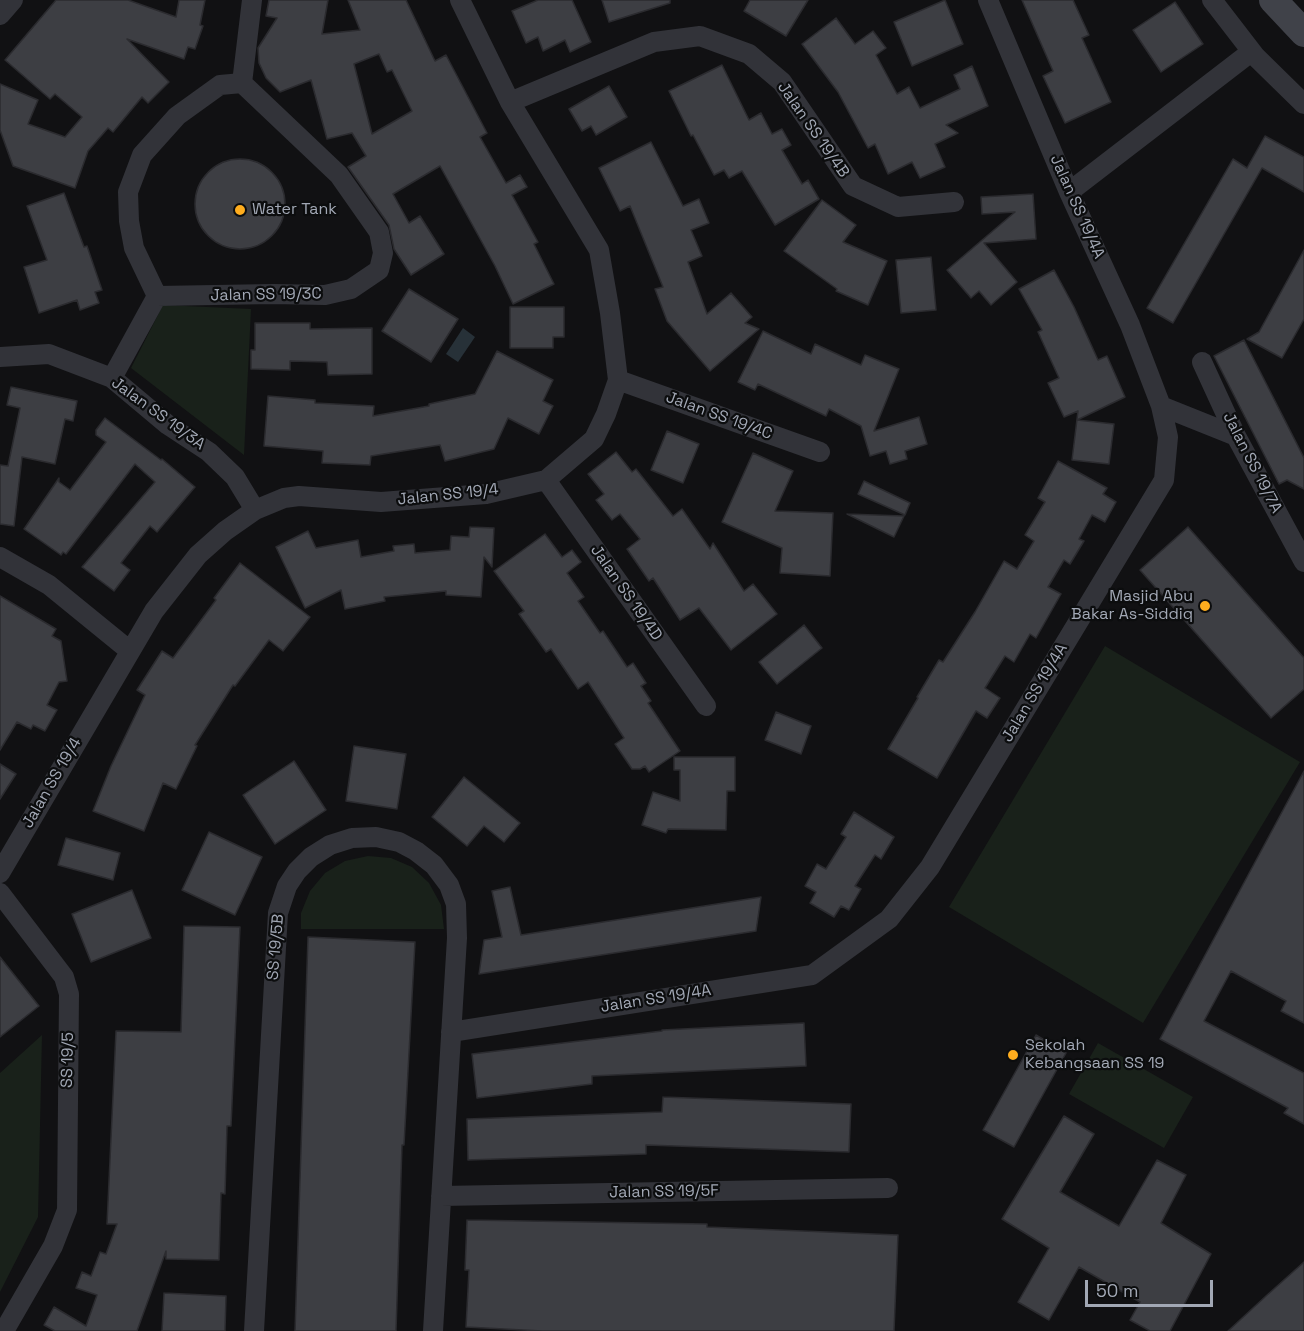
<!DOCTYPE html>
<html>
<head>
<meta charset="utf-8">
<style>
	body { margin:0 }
	#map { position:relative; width:1304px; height:1331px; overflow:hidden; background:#111113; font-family:"Space Grotesk",sans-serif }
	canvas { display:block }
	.scale { position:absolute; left:1085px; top:1280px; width:128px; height:27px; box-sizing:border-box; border:3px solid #a2a8b5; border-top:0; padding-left:8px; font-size:18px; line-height:21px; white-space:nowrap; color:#a2a8b5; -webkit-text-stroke:4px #0c0d0e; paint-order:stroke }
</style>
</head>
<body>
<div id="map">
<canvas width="1304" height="1331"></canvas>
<div class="scale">50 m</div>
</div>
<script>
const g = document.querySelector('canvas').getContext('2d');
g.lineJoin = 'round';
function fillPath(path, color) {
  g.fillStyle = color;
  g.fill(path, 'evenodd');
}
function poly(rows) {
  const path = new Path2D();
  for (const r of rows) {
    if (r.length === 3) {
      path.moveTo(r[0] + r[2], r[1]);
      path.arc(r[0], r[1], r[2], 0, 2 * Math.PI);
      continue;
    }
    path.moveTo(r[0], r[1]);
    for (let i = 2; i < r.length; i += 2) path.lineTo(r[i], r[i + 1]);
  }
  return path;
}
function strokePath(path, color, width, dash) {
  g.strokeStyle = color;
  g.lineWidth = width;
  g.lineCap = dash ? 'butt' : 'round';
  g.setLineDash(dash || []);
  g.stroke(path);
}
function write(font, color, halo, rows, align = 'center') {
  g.font = font + ' "Space Grotesk",sans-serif';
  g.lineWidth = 4.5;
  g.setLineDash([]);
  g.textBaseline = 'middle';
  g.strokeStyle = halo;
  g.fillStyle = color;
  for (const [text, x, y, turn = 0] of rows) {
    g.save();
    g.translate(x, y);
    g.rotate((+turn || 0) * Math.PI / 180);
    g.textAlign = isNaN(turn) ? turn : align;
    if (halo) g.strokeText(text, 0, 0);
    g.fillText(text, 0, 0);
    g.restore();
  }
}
fillPath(poly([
	[163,305,251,309,244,455,131,368],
	[1105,646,1300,762,1143,1023,949,907],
	[368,856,391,858,412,867,429,883,441,905,444,929,301,929,301,913,310,891,325,873,345,861],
	[42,1035,38,1217,0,1292,0,1073],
	[1098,1043,1193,1097,1164,1148,1069,1094]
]), '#19211a');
fillPath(poly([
	[463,328,475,337,458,362,446,354]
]), '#273138');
const building = poly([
	[56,0,128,0,176,17,179,0,205,0,200,25,203,26,195,49,188,47,184,59,127,39,169,82,148,103,142,97,113,132,108,128,88,151,75,188,13,166,0,130,0,84,38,100,28,124,65,137,82,117,55,94,50,99,5,60,56,0],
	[269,0,328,0,322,34,360,30,348,0,406,0,435,61,446,55,487,133,480,137,506,183,520,175,527,187,512,195,538,242,534,244,554,284,513,304,495,266,440,166,393,194,409,223,420,216,444,254,411,275,394,249,389,225,348,167,366,156,352,133,327,139,311,80,280,92,266,78,259,63,258,48,277,18,266,16,269,0],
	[379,54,387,72,392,70,412,111,372,134,354,64,379,54],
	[538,0,572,0,591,42,570,52,565,40,543,51,538,37,526,43,512,11,538,0],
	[602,0,670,0,670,3,609,22,602,0],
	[750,0,808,0,786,36,744,11,750,0],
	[945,0,963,44,912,66,894,22,945,0],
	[1022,0,1073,0,1089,35,1082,38,1111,102,1065,123,1043,76,1053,71,1022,0],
	[1175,2,1203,44,1161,72,1133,30,1175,2],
	[836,18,855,44,873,31,886,48,876,55,897,94,909,87,920,108,960,89,954,75,972,66,988,106,946,125,958,133,935,144,945,167,920,178,912,162,888,174,875,144,868,148,838,92,802,44,836,18],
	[722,65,749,120,761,113,772,134,782,129,791,145,782,150,802,184,808,180,819,199,775,225,742,171,729,178,724,170,714,175,693,135,691,136,669,91,722,65],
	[609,86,627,117,596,135,591,126,582,131,569,109,609,86],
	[1265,136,1304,157,1304,192,1262,168,1173,323,1147,308,1233,159,1247,168,1265,136],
	[651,142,683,206,699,199,709,223,691,230,702,256,688,262,707,314,731,293,752,317,745,323,759,329,710,371,667,321,655,289,663,287,630,206,620,211,599,168,651,142],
	[240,204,45],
	[64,193,84,247,87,246,102,290,95,292,99,303,80,310,77,300,39,313,24,267,47,260,27,206,64,193],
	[1033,194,1036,239,984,243,1017,282,991,305,979,291,971,298,947,270,1015,212,982,214,981,197,1033,194],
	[822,200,856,225,843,242,887,261,868,305,836,291,837,289,784,251,822,200],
	[1304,250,1304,319,1282,358,1247,339,1259,332,1304,250],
	[931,257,936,310,901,313,896,260,931,257],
	[1054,270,1074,307,1098,360,1107,356,1125,397,1077,420,1114,424,1109,464,1072,460,1078,411,1064,417,1048,383,1059,378,1038,332,1042,330,1019,289,1054,270],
	[409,289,458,319,431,362,382,331,409,289],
	[510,307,564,307,564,337,553,337,553,348,510,348,510,307],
	[255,323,310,323,310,329,372,328,372,374,328,375,327,362,290,361,290,370,251,369,251,350,255,350,255,323],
	[763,331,811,354,815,344,861,365,865,355,899,369,874,431,919,417,927,444,905,451,907,459,890,464,886,451,870,456,861,426,829,409,826,416,758,384,755,390,738,382,763,331],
	[1244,340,1304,458,1304,489,1287,480,1279,484,1214,356,1244,340],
	[497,351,553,380,543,401,553,406,539,434,508,418,494,449,445,461,440,445,371,456,370,465,322,463,323,451,264,446,268,396,315,400,315,403,374,406,373,416,429,406,429,404,475,394,497,351],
	[11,387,77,401,73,421,65,419,55,464,22,457,14,526,0,524,0,465,8,466,20,408,7,405,11,387],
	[105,418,161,460,162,459,195,487,157,532,150,526,121,563,130,570,114,591,82,567,155,482,135,464,66,554,63,552,61,555,24,529,59,478,59,482,70,490,106,442,96,435,96,430,105,418],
	[667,431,699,444,683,483,651,470,667,431],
	[616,452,632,472,636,469,673,516,682,509,710,549,713,543,744,591,753,584,777,614,731,650,699,608,680,620,653,578,649,581,627,549,640,539,620,514,612,520,596,500,604,494,588,474,616,452],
	[753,453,793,471,775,511,833,513,830,576,780,573,782,548,722,522,753,453],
	[1058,461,1107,488,1103,494,1116,502,1105,522,1092,515,1079,539,1084,541,1070,564,1064,560,1048,587,1061,594,1036,638,1030,634,1014,662,1005,656,985,688,1000,698,987,718,976,711,937,778,888,749,918,698,917,697,939,660,943,662,975,612,1004,561,1017,569,1034,541,1025,535,1045,502,1038,498,1058,461],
	[864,481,910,503,905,515,858,494,864,481],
	[847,514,904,516,894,537,847,514],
	[470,527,494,528,492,567,484,557,481,597,446,595,446,591,384,597,385,601,345,609,341,590,305,608,276,547,308,531,316,548,358,540,361,557,394,551,393,546,414,544,415,553,450,550,451,536,469,537,470,527],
	[1188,527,1304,658,1304,689,1271,718,1140,570,1188,527],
	[545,534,562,557,572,550,581,562,567,573,584,597,578,601,600,633,603,631,627,667,633,663,646,683,641,686,651,701,648,703,680,751,649,772,645,766,640,769,632,769,615,744,624,738,588,682,578,689,551,649,546,652,519,614,524,611,494,571,545,534],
	[240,563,310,617,283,651,269,640,235,686,233,685,195,745,197,746,176,789,163,783,144,831,93,811,111,766,145,695,137,690,162,651,173,658,216,600,214,598,240,563],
	[0,596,56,629,52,636,61,641,67,681,59,682,47,705,57,710,45,731,33,725,31,729,17,722,0,750,0,596],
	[804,625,822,648,777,684,759,662,804,625],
	[776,712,811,726,801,754,765,740,776,712],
	[354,746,406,754,397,809,346,801,354,746],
	[674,757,735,757,735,791,727,791,726,830,668,829,666,833,642,825,653,792,680,801,680,770,674,770,674,757],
	[294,761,326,810,275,844,243,795,294,761],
	[0,764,16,774,0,799,0,764],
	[1304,771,1304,1023,1281,1011,1286,1001,1231,971,1204,1021,1304,1073,1304,1124,1284,1113,1288,1108,1160,1039,1304,771],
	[464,777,520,823,504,842,484,826,467,846,432,817,464,777],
	[854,812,894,837,881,859,875,855,855,886,861,889,849,910,841,906,834,917,810,903,816,892,805,886,817,864,826,869,846,837,841,834,854,812],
	[209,832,262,857,235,915,182,890,209,832],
	[66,838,120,853,113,880,58,865,66,838],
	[510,887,521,935,761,897,756,931,479,974,484,940,502,937,492,891,510,887],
	[132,890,151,938,91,962,72,914,132,890],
	[184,926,240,927,231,1126,227,1126,225,1194,221,1193,219,1260,166,1259,166,1251,137,1331,55,1331,44,1325,54,1307,86,1326,97,1295,76,1288,82,1272,91,1276,100,1252,106,1254,117,1224,107,1224,116,1031,181,1032,184,926],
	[308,937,415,942,404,1145,402,1145,396,1331,295,1331,308,937],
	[0,957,39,1006,0,1037,0,957],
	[804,1023,806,1066,592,1076,592,1084,477,1098,472,1054,662,1031,662,1030,804,1023],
	[1036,1035,1066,1053,1014,1147,983,1130,1036,1035],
	[663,1097,851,1104,849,1152,646,1145,646,1154,468,1160,467,1119,662,1112,663,1097],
	[1064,1116,1094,1134,1060,1192,1119,1226,1157,1160,1186,1175,1161,1223,1211,1254,1170,1331,1150,1331,1130,1320,1140,1302,1079,1267,1049,1320,1018,1302,1049,1248,1002,1219,1064,1116],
	[467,1220,707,1224,707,1227,898,1235,894,1331,542,1331,466,1327,469,1270,465,1270,467,1220],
	[1304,1262,1304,1331,1228,1331,1266,1296,1304,1262],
	[164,1293,226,1296,225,1331,162,1331,164,1293]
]);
fillPath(building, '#3d3e43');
strokePath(building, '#2b2b2f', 1.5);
strokePath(poly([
	[1212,0,1256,57,1304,104],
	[0,15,13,0],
	[510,102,654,42,700,36,749,54,782,82,853,186,898,207,954,202],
	[1069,192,1251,52],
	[157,296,273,294,325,295,351,289,379,270,383,253,379,232,339,175,242,83],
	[0,357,49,354,112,378,168,425,209,452,235,477,255,510],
	[1202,362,1236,436,1304,562],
	[112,378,157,296,134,248,129,221,128,192,142,155,177,116,220,85,242,83,252,0],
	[618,380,820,452],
	[1161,406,1236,436],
	[546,480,706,706],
	[0,557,49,585,130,651],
	[0,873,154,611,198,555,225,531,255,510,284,498,299,496,381,502,486,494,546,480,594,439,606,414,618,380,610,313,599,250,510,102,460,0],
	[0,893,64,977,69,994,67,1210,53,1246,4,1331],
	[451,1032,812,975,889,919,930,867,1164,480,1168,437,1161,406,1130,325,1069,192,988,0],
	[441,1196,888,1188],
	[254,1331,278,913,287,886,297,871,311,857,330,845,352,838,376,837,399,842,416,851,434,865,449,885,456,904,457,938,433,1331]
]), '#323339', 20);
strokePath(poly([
	[1273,0,1304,33]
]), '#404249', 28);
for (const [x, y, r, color] of [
	[240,210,6,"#ffad1e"],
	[1205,606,6,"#ffad1e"],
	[1013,1055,6,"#ffad1e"]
]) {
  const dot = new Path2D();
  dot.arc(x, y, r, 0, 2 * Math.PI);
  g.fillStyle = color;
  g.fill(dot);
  strokePath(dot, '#0c0d0e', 2);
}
write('16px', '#a2a8b5', '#0c0d0e', [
	["Jalan SS 19/4B",813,130,55],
	["Jalan SS 19/4A",1077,207,66],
	["Jalan SS 19/3C",266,295,-1],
	["Jalan SS 19/3A",158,414,36],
	["Jalan SS 19/4C",719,416,20],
	["Jalan SS 19/7A",1252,463,63],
	["Jalan SS 19/4",448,495,-6],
	["Jalan SS 19/4D",626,593,55],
	["Jalan SS 19/4A",1035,693,-59],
	["Jalan SS 19/4",52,783,-60],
	["SS 19/5B",276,947,-85],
	["Jalan SS 19/4A",656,999,-9],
	["SS 19/5",68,1060,-89],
	["Jalan SS 19/5F",664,1192,-1]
]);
write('16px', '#a2a8b5', '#0c0d0e', [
	["Water Tank",252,210],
	["Masjid Abu",1193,597,"right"],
	["Bakar As-Siddiq",1193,615,"right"],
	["Sekolah",1025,1046],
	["Kebangsaan SS 19",1025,1064]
], 'left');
</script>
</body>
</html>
